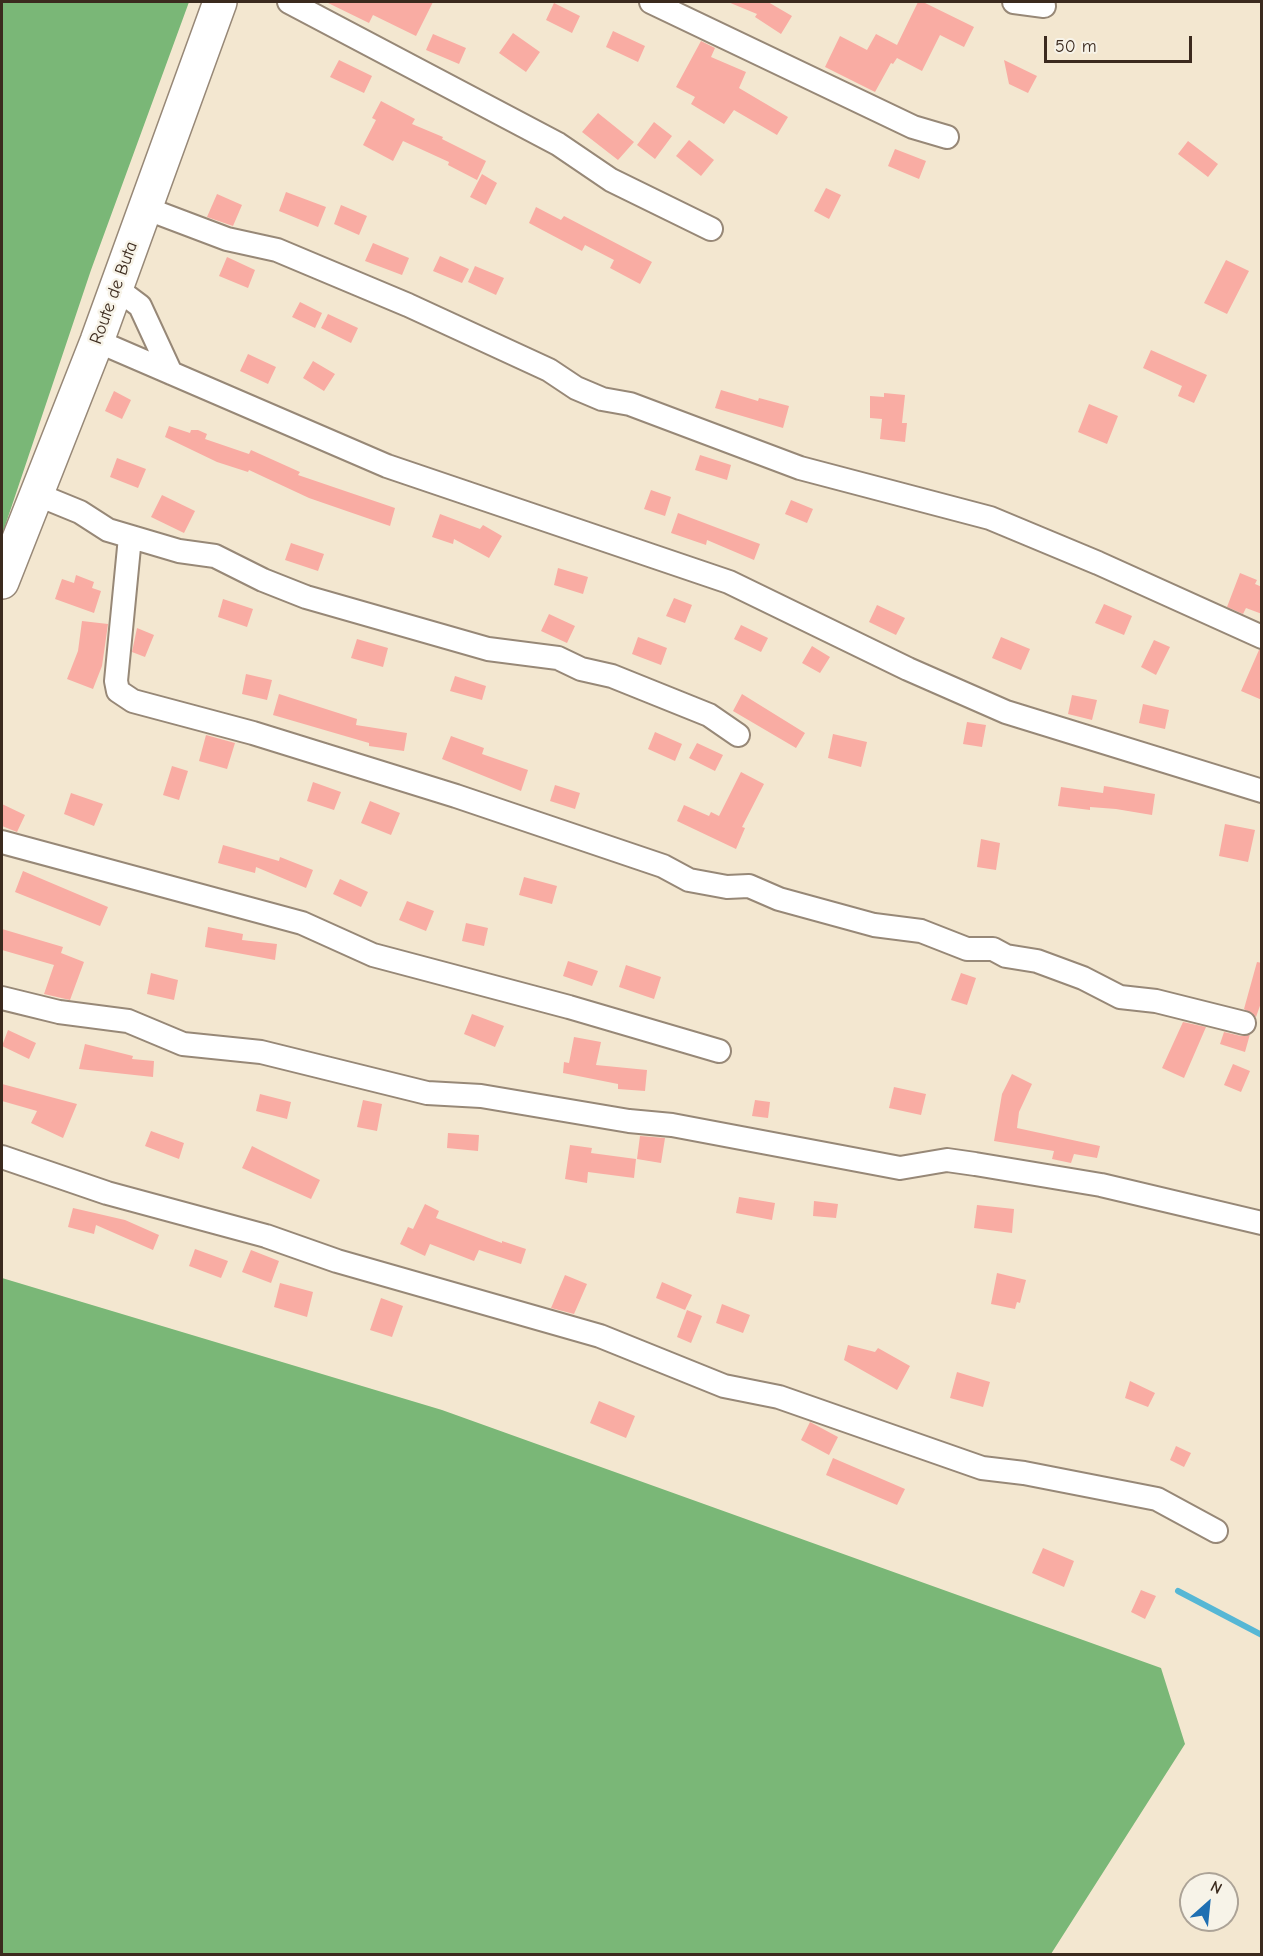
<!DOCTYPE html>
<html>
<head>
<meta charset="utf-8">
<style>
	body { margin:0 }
	#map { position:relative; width:1263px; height:1956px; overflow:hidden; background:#f3e7d0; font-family:"Comic Neue",sans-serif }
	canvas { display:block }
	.frame { position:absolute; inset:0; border:3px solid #3b2a1e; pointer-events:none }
	.north { position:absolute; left:1179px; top:1872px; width:60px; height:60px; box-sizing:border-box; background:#f7f3e8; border:2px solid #aca397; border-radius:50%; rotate:27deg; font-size:16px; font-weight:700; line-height:24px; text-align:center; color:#3b2a1e }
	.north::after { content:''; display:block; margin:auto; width:21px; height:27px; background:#1f6fb2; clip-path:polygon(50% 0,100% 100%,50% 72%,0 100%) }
	.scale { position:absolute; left:1044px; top:36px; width:148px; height:27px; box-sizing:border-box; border:3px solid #3b2a1e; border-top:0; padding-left:8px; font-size:18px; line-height:21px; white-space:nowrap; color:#3b2a1e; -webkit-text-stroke:4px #f7f3e8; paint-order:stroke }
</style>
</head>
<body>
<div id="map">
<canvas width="1263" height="1956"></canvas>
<div class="frame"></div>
<div class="north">N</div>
<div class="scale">50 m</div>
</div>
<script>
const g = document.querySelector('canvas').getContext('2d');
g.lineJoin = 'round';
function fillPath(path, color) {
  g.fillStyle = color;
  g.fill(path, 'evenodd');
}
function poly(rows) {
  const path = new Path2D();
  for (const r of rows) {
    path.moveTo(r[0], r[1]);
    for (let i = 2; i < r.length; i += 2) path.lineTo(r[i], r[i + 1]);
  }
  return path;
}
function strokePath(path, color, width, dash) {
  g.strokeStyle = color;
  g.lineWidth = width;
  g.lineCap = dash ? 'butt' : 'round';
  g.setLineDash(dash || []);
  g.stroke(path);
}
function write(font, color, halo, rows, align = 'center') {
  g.font = font + ' "Comic Neue",sans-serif';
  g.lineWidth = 5;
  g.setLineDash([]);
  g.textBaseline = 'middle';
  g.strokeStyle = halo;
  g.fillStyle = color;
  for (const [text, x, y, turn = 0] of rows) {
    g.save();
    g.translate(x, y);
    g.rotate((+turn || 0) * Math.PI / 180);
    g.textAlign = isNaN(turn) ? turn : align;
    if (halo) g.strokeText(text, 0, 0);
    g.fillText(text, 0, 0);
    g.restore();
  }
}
fillPath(poly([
	[2,2,189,2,91,270,2,535],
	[2,1278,442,1410,1161,1668,1185,1744,1051,1954,2,1954]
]), '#7ab777');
strokePath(poly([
	[1178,1591,1262,1635]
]), '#56b7d5', 6);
fillPath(poly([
	[326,2,433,2,416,36,373,15,369,23],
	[728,2,768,2,792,16,781,34,755,17,757,14],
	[918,2,923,2,974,27,964,47,940,35,922,71,897,58,893,64,891,63,875,92,825,67,840,36,867,50,876,34,897,45],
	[554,3,580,16,572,33,546,20],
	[613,31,645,46,638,62,606,47],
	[513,33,540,52,526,72,499,53],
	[433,34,466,48,459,64,426,50],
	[701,41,715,48,711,57,746,72,739,88,788,117,777,135,734,110,724,124,691,104,695,97,676,87],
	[339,60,372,76,364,93,330,77],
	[1004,60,1037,76,1028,93,1009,84],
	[381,101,415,119,412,124,443,137,442,139,486,161,477,180,448,165,449,162,403,141,393,161,363,145,376,120,372,118],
	[598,113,634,142,618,160,582,132],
	[654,122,672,136,655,159,637,145],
	[689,140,714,160,701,176,676,156],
	[1188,141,1218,164,1208,177,1178,154],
	[895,149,926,161,919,179,888,166],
	[482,174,497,183,486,205,470,197],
	[826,188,841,195,829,219,814,211],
	[286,192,326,207,318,227,279,211],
	[217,194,242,205,233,226,207,217],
	[341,205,367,216,359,235,334,224],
	[536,207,561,220,564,216,652,262,640,284,610,268,614,260,585,245,582,251,529,223],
	[373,243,409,258,402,275,365,261],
	[440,256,469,269,462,283,433,271],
	[227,257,255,270,248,288,219,276],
	[1226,260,1249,271,1227,314,1204,303],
	[475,266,504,278,496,295,468,282],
	[300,302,322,313,315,328,292,317],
	[328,314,358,328,351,343,321,328],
	[1151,350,1207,375,1194,403,1178,396,1182,386,1143,368],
	[248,354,276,367,268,384,240,371],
	[313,361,335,374,324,391,303,378],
	[721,390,758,401,759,398,789,406,783,428,715,408],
	[114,391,131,400,122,419,105,411],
	[884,393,905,395,902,423,907,423,905,442,880,439,882,419,870,418,870,396,884,397],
	[1089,404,1118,416,1107,444,1078,432],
	[169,426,190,433,191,430,198,430,207,434,205,439,249,454,251,450,300,472,298,475,395,508,390,526,309,498,249,470,248,472,217,462,165,437],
	[700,455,731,465,727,480,695,470],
	[117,458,146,469,138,488,110,477],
	[651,490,671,497,665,516,644,509],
	[162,495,195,511,184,533,151,517],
	[791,500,813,509,807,523,785,514],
	[678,513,760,544,754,560,707,540,706,545,671,533],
	[440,514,480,529,483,525,502,536,489,558,454,539,453,544,432,537],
	[291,543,324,554,318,571,285,560],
	[558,568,588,577,583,594,554,585],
	[1240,573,1257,580,1255,584,1262,587,1262,614,1246,608,1243,614,1227,607],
	[76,575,94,582,92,588,101,591,94,613,55,599,62,579,74,583],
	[674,598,692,605,685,623,666,616],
	[223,599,253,609,247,627,218,617],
	[1104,604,1132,616,1124,635,1095,623],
	[877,605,905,618,896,635,869,622],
	[549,614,575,626,567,643,541,631],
	[82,621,108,624,102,666,93,689,67,679,78,651],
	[741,625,768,638,761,652,734,639],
	[137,628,154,635,145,657,132,652],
	[638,637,667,648,661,665,632,654],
	[1001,637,1030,649,1021,670,992,658],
	[357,639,388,648,383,667,351,658],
	[1154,640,1170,647,1156,675,1141,667],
	[812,646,830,657,820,673,802,663],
	[1259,650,1262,650,1262,700,1241,691],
	[246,674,272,680,267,700,242,694],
	[455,676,486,686,482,700,450,691],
	[279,694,357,719,356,725,407,733,404,751,369,746,369,743,273,715],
	[742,694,805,733,796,748,733,711],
	[1072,695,1097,700,1092,720,1068,714],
	[1143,704,1169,710,1165,729,1139,723],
	[967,722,986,725,982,747,963,744],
	[655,732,682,744,675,761,648,749],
	[833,734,867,742,861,767,828,758],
	[206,735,235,743,227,769,199,761],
	[451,736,484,748,482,754,528,770,521,791,442,759],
	[697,743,723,755,715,771,689,758],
	[172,766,188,771,179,800,163,795],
	[741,772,764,784,742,827,745,828,736,849,677,821,684,805,709,816,711,812,719,816],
	[313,782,341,792,334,810,307,801],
	[555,785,580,793,575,809,550,801],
	[1104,786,1155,794,1152,815,1116,809,1090,807,1090,810,1058,806,1061,787,1103,793],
	[71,793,103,804,94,826,64,814],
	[370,801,400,813,391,835,361,823],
	[2,804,25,815,17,832,2,826],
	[1225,824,1255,830,1248,862,1219,856],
	[981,839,1000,843,996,870,977,867],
	[223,845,279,861,280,857,313,870,306,888,256,867,255,873,218,863],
	[23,871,108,907,100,926,15,892],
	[524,877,557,886,552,904,519,895],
	[340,879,368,892,361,907,333,894],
	[407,901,434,911,426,931,399,920],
	[466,923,488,928,484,946,462,941],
	[208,927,243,934,242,940,277,944,275,960,205,947],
	[2,929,63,947,61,953,84,962,70,1000,44,994,54,965,2,950],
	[568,961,598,971,592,986,563,976],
	[1257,962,1262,963,1262,1000,1256,1017,1244,1009],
	[626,965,661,977,654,999,619,987],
	[151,973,178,980,174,1000,147,994],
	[961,973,976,978,967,1005,951,1000],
	[472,1014,504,1026,495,1047,464,1034],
	[1183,1022,1206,1027,1184,1078,1162,1068],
	[8,1030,36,1043,29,1059,2,1046],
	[1224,1032,1241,1036,1250,1034,1245,1052,1220,1044],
	[574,1037,601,1042,596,1065,647,1070,645,1091,618,1089,618,1084,563,1073,564,1062,569,1063],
	[85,1044,133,1056,132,1059,154,1061,153,1077,79,1069],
	[1233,1064,1250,1071,1241,1092,1224,1085],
	[1012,1074,1032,1084,1019,1112,1017,1128,1100,1146,1097,1158,1074,1154,1071,1163,1052,1159,1054,1151,994,1141,1002,1094],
	[2,1084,77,1104,63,1138,31,1123,37,1111,2,1101],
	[894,1087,926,1094,921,1115,889,1108],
	[260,1094,291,1102,287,1119,256,1111],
	[363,1100,382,1104,377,1131,357,1127],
	[755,1100,770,1102,768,1118,752,1116],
	[151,1131,184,1143,179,1159,145,1146],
	[448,1133,479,1135,478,1151,447,1148],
	[640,1136,665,1138,661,1163,637,1159],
	[570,1145,592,1148,591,1153,636,1159,634,1178,588,1172,587,1183,565,1179],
	[252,1146,320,1180,311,1199,242,1168],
	[739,1197,775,1203,772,1220,736,1213],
	[814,1201,838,1204,836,1218,813,1216],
	[425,1204,439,1211,436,1218,502,1243,502,1241,526,1249,521,1264,479,1250,474,1261,430,1244,425,1256,400,1244,408,1227,413,1229],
	[977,1205,1014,1209,1012,1233,974,1228],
	[73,1208,125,1220,159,1235,153,1250,96,1225,94,1234,68,1227],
	[195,1249,228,1261,221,1278,189,1266],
	[251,1250,279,1261,271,1283,242,1272],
	[997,1273,1026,1280,1020,1303,1017,1302,1015,1309,991,1304],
	[565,1275,587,1284,574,1314,551,1308],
	[662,1282,692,1295,685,1310,656,1298],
	[280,1283,313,1292,307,1317,274,1307],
	[381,1298,403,1306,392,1337,370,1330],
	[722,1304,750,1315,743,1333,716,1323],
	[687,1310,702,1316,691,1343,677,1337],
	[848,1345,875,1352,878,1348,910,1366,897,1390,844,1360],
	[957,1372,990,1382,983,1407,950,1398],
	[1130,1381,1155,1393,1148,1407,1125,1398],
	[599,1401,635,1416,626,1438,590,1423],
	[810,1422,838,1437,829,1455,801,1440],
	[1176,1446,1191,1453,1184,1467,1170,1460],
	[833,1458,905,1489,897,1505,826,1475],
	[1043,1548,1074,1561,1064,1587,1032,1573],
	[1141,1590,1156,1596,1145,1619,1131,1612]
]), '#f9aca3');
const minor = poly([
	[289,2,558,144,611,180,711,229],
	[651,2,913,127,947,137],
	[1014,2,1044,6],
	[145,208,227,239,277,250,408,305,549,370,576,388,602,399,630,404,800,468,990,518,1098,563,1262,637],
	[116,288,140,306,171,373],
	[97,341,387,466,729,582,908,669,1006,712,1262,791],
	[36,494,80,512,108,530,179,551,215,556,263,580,306,597,488,649,558,658,581,669,612,676,709,715,738,735],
	[130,537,116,681,118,691,133,701,253,733,456,796,663,866,689,880,727,887,749,886,779,899,874,925,921,931,967,949,993,949,1006,956,1037,961,1083,978,1120,997,1156,1001,1244,1023],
	[2,842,302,923,373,955,569,1007,719,1051],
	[2,998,59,1012,128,1021,183,1044,261,1052,427,1093,481,1096,629,1121,672,1125,900,1168,947,1160,975,1164,1101,1185,1262,1223],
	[2,1157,107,1193,266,1236,337,1261,600,1336,724,1386,779,1397,982,1468,1024,1473,1157,1499,1216,1531]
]);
const trunk = poly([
	[2,582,97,341,220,2]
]);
strokePath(minor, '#978877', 26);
strokePath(trunk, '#978877', 36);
strokePath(minor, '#fff', 22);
strokePath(trunk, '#fff', 33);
write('18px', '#3b2a1e', '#f7f3e8', [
	["Route de Buta",114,293,-70]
]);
</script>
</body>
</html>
